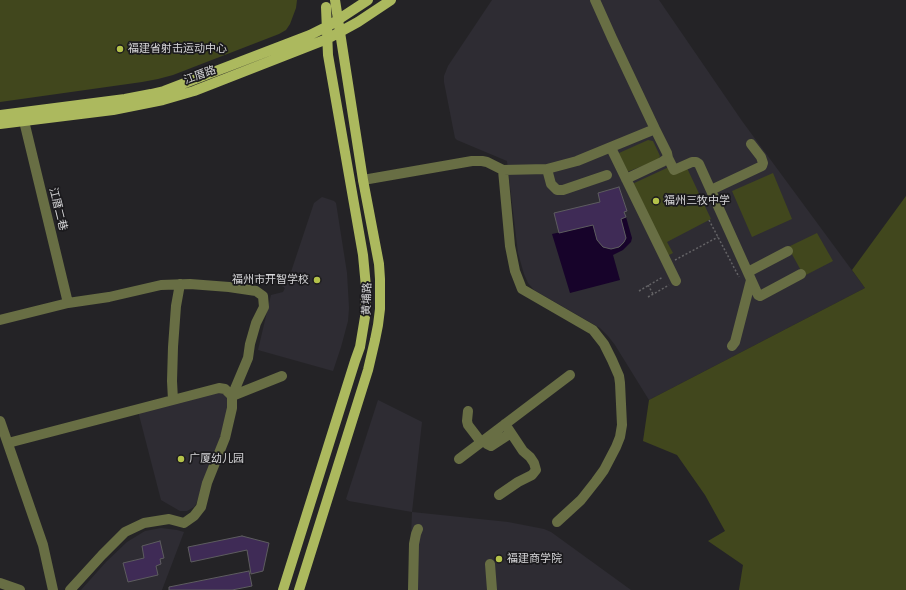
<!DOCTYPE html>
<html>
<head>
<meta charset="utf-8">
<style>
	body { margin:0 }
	canvas { display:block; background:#242326 }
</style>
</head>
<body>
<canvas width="906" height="590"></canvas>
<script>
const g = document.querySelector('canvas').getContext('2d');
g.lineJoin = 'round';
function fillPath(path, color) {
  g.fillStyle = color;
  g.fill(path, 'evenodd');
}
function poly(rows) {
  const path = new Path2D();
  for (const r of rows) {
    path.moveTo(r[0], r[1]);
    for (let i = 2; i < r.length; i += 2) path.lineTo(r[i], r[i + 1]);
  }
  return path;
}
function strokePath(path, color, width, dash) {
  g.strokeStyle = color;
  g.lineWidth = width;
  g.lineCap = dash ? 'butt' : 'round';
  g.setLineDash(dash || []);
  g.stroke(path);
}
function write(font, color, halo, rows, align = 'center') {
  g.font = font + ' Montserrat,"Noto Sans SC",sans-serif';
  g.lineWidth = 3.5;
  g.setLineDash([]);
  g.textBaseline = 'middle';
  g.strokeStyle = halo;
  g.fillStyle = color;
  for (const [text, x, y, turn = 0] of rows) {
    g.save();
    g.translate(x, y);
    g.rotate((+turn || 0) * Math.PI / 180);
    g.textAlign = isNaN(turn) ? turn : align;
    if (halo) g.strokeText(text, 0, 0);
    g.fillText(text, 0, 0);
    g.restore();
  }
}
fillPath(poly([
	[492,0,659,0,742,121,865,288,649,400,615,345,608,336,600,328,534,290,528,283,524,274,518,253,507,161,457,140,455,138,444,82,444,76,448,66],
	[322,197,334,201,336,203,347,273,349,308,348,321,341,347,333,371,258,350,271,295,283,292,285,288,282,286,291,272,314,203],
	[216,392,226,393,230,410,196,504,194,507,187,511,180,511,161,500,138,411],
	[378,400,422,422,412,512,508,522,544,529,551,532,631,590,409,590,412,512,349,501,346,499],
	[161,528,177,530,184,532,162,590,81,590,106,562,127,542,145,531]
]), '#2e2c33');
fillPath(poly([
	[0,0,297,0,296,8,290,24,286,30,279,34,173,75,158,79,142,82,0,102],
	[648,140,653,141,660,156,658,160,627,172,618,154,619,153],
	[669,167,687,168,711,219,667,242,673,253,667,256,630,185],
	[773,173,792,219,752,237,732,191],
	[906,196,906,590,739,590,743,565,708,541,725,531,705,495,677,455,643,441,649,400,865,288,852,270],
	[817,233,833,261,804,276,788,247]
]), '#41471d');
fillPath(poly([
	[626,217,632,238,631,242,623,250,613,255,620,280,570,293,552,234,593,225,599,243,603,247,611,249,615,248,620,247,624,243,626,238,621,219]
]), '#17032a');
const building = poly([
	[619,187,627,211,624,212,626,217,621,219,626,238,624,242,619,247,611,249,603,247,597,240,593,225,559,233,554,213,600,202,598,193,619,187],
	[242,536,269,543,263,571,251,574,247,550,191,562,188,547,242,536],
	[160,541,164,558,160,559,161,564,156,566,158,575,128,582,123,563,144,558,142,546,160,541],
	[249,571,252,586,232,590,169,590,169,587,249,571]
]);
fillPath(building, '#3f2b56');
strokePath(building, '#5d5c5f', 1);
strokePath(poly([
	[709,220,739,277],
	[675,260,718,237],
	[648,285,653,294],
	[639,291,663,277],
	[648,297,669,285]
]), '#646366', 1.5, [2, 2]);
strokePath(poly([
	[595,0,612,38,655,129,667,153,668,158,662,162,626,179],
	[24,121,68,303],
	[611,148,676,281],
	[668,158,674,170,692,162,696,162,699,164,758,295,760,296,801,274],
	[547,169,551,184,557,190,563,190,607,175],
	[503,170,510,246,515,271,522,289,593,330,604,344,612,360,619,376,620,383,622,425,620,437,616,447,604,470,596,481,581,500,557,522],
	[363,180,472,161,482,161,487,162,503,170,547,169,577,161,655,129],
	[711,190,762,166,763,163,761,157,751,144],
	[748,272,788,251],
	[0,320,68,303,109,297,161,285,190,284,229,287,256,291,263,296,264,307,256,323,250,344,248,358,232,396],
	[732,346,735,342,751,280],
	[232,396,282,376],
	[173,400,172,381,173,347,176,306,180,284],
	[468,411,467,421,468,425,481,442],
	[0,421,43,545,53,590],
	[484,440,487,444,491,446,511,433],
	[8,443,219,388,225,389,232,396,232,408,225,438,207,483,201,507,194,516,184,523,169,519,144,523,125,532,102,555,70,590],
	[459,459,570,375],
	[499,495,518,482,532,475,536,470,534,463,530,457,523,451,505,424],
	[490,564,492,590],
	[0,583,20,590],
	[413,590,414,544,416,534,418,529]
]), '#686e44', 10);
strokePath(poly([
	[0,115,125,99,151,94,164,91,310,35,330,25,368,0],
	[0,124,113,110,163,100,194,91,327,39,358,22,391,0],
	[283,590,355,361,360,347,365,317,366,287,363,255,328,55,326,7],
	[299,590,368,370,375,340,378,325,380,309,380,279,379,264,363,180,335,0]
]), '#acb95e', 10);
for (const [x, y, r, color] of [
	[120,49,4,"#b4c24a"],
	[656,201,4,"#b4c24a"],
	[317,280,4,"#b4c24a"],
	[181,459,4,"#b4c24a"],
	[499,559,4,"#b4c24a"]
]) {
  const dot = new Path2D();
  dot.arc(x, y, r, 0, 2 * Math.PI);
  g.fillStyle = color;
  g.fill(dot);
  strokePath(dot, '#1b1a1d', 1.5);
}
write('11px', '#d7d7d9', '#1b1a1d', [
	["福建省射击运动中心",128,49],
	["福州三牧中学",664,201],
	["福州市开智学校",309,280,"right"],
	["广厦幼儿园",189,459],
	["福建商学院",507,559]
], 'left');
write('11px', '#d7d7d9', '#1b1a1d', [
	["江厝路",200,75,-20],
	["江厝二巷",58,209,76],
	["黄埔路",367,299,-88]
]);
</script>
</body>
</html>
